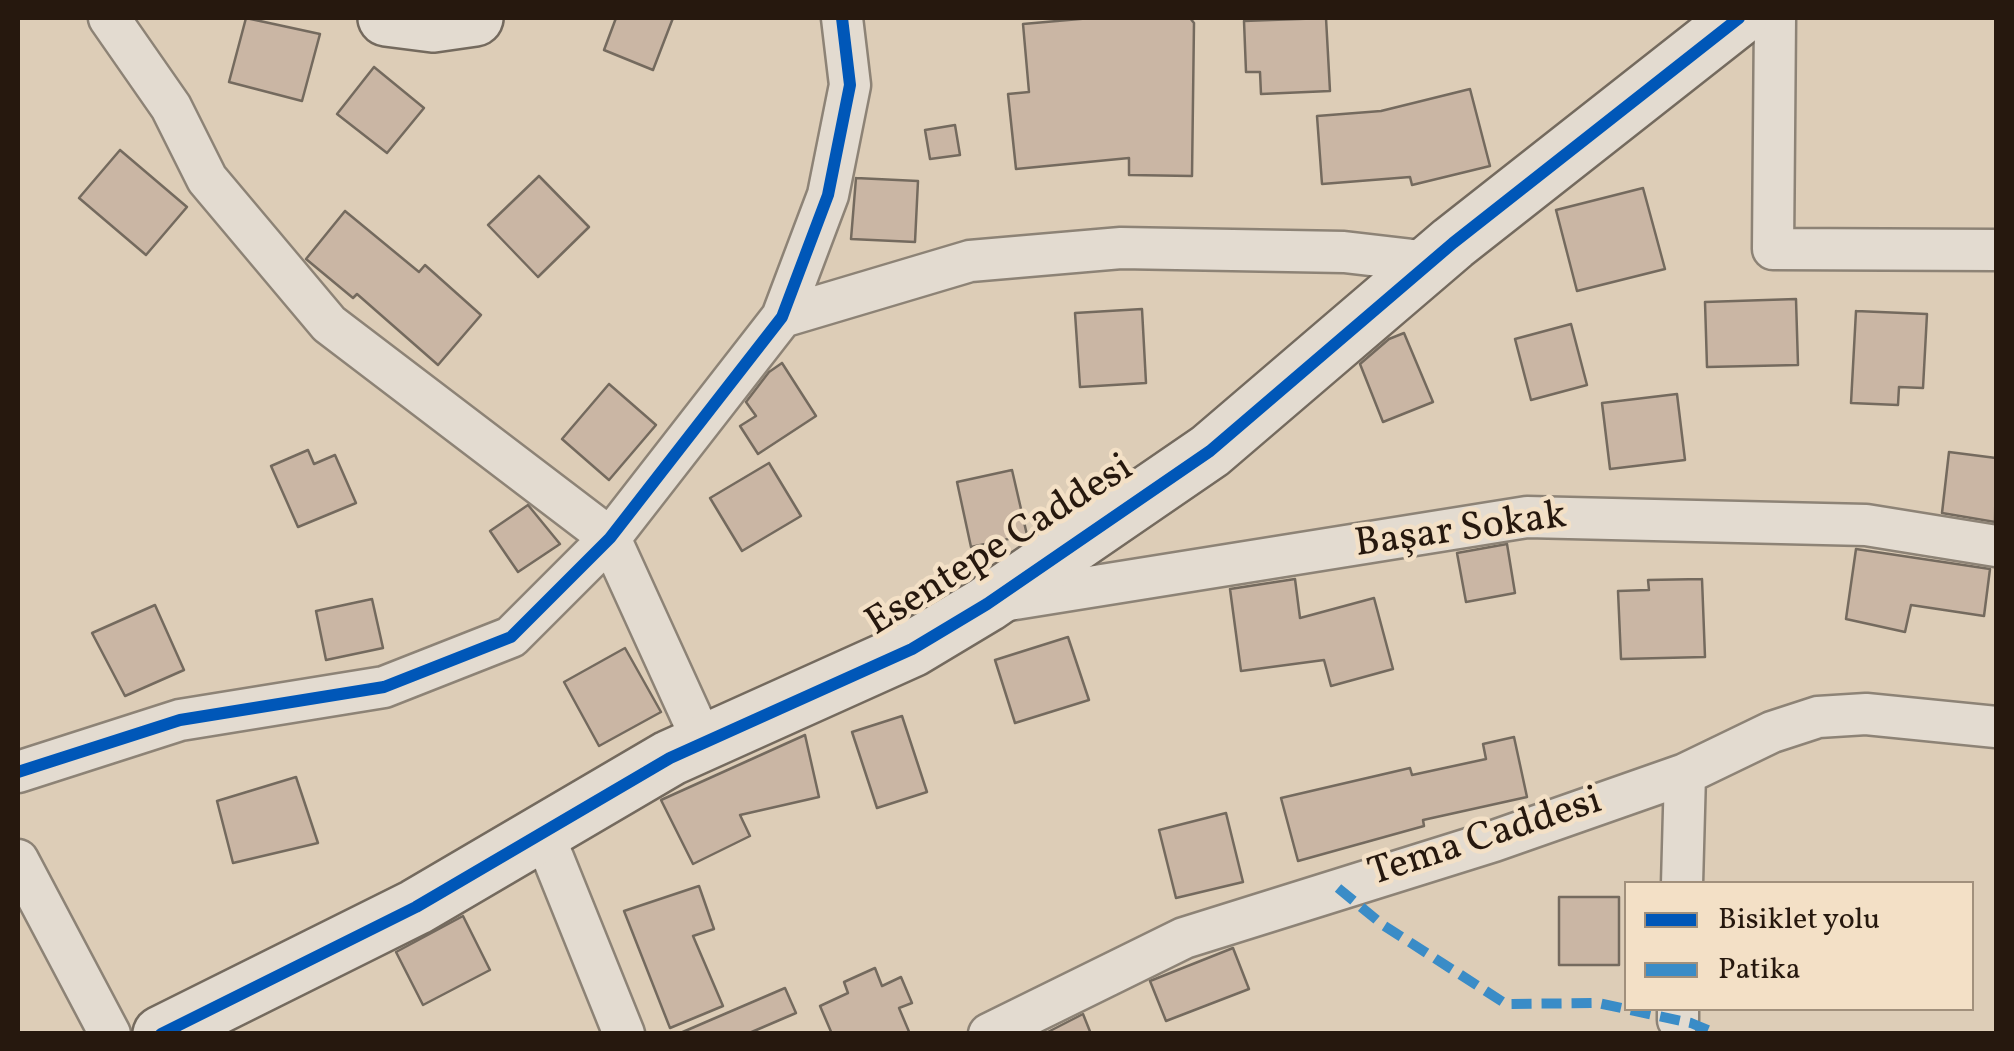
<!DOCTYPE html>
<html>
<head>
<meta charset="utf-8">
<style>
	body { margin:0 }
	#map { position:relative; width:2014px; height:1051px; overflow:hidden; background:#ddcdb7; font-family:Vollkorn,serif }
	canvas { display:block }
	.frame { position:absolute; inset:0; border:20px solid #26180e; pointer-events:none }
	.legend { position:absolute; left:1624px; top:881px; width:350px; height:130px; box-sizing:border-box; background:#f3e0c6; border:2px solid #a1907c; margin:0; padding:12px 18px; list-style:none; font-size:30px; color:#26180e }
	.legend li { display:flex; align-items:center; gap:20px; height:50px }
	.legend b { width:50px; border:2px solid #a1907c }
</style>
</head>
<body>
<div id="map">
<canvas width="2014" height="1051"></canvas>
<div class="frame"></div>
<ul class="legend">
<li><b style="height:12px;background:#0057b8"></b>Bisiklet yolu</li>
<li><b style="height:12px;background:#3a8cc7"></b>Patika</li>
</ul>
</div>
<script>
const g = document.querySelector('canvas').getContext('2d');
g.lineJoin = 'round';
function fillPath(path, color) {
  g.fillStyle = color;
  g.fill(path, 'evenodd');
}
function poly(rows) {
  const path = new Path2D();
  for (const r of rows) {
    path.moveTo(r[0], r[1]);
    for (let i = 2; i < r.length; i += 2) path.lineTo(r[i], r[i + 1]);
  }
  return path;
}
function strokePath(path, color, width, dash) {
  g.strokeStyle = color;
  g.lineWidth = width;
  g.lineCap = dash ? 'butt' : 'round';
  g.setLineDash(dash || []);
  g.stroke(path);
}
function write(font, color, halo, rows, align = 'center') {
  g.font = font + ' Vollkorn,serif';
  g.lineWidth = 9;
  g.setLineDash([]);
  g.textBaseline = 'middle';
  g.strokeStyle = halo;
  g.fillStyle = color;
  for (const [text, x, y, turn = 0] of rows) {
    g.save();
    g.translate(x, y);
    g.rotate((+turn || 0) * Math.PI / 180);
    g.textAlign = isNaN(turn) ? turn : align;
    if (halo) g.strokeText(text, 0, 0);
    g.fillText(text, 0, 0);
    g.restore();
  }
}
const building = poly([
	[246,18,320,34,302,101,229,82,246,18],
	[616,18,673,18,653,70,604,50,616,18],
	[1091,18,1190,18,1194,23,1192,176,1129,175,1129,158,1016,169,1008,94,1029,92,1023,24,1091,18],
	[1326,18,1330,91,1261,94,1260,72,1246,72,1244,21,1326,18],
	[374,67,424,108,387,153,337,114,374,67],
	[1470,89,1490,166,1412,185,1410,177,1322,184,1317,116,1381,111,1470,89],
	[955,125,960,155,930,159,925,130,955,125],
	[120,150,187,207,146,255,79,198,120,150],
	[539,176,589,227,538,277,488,225,539,176],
	[856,178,918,181,915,242,851,239,856,178],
	[1643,188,1665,269,1577,291,1556,210,1643,188],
	[345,211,419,272,425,265,481,315,438,365,357,294,353,298,306,259,345,211],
	[1796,299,1798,365,1707,367,1705,302,1796,299],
	[1142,309,1146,383,1080,387,1075,313,1142,309],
	[1856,311,1927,314,1923,388,1899,387,1898,405,1851,403,1856,311],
	[1571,324,1587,385,1531,400,1515,339,1571,324],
	[1404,333,1433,402,1383,422,1360,364,1389,339,1404,333],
	[782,363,816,416,758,454,740,426,756,416,746,402,769,372,782,363],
	[609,384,656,425,609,480,562,439,609,384],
	[1677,394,1685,460,1610,469,1602,403,1677,394],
	[308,450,314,464,335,455,356,503,298,527,271,466,308,450],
	[1949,452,1996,458,1995,522,1942,513,1949,452],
	[769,463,801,516,742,551,710,498,769,463],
	[1012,470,1027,535,971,547,957,482,1012,470],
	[528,505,560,544,518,572,490,531,528,505],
	[1507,544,1515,593,1466,602,1457,553,1507,544],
	[1856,549,1990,569,1984,616,1911,605,1905,632,1846,619,1856,549],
	[1295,579,1300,618,1374,598,1393,669,1331,686,1324,660,1241,671,1230,589,1295,579],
	[1702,579,1705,657,1621,659,1618,591,1649,590,1648,580,1702,579],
	[372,599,383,648,326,660,316,611,372,599],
	[155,605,184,670,125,696,92,633,155,605],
	[1068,637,1089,700,1015,723,995,660,1068,637],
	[625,648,661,712,599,746,564,682,625,648],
	[902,716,927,792,877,808,852,732,902,716],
	[805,735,819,797,740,815,750,836,693,864,661,800,805,735],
	[1514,737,1527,797,1423,820,1424,826,1298,861,1281,798,1410,768,1412,775,1486,759,1483,744,1514,737],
	[296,777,318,843,233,863,217,801,296,777],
	[1226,813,1243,882,1176,898,1159,830,1226,813],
	[699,886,714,929,693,936,723,1006,670,1028,624,911,699,886],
	[1559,897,1619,897,1619,965,1559,965,1559,897],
	[463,916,490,970,423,1005,396,952,463,916],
	[1233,948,1249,989,1166,1021,1150,981,1233,948],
	[875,968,882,986,901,977,912,1003,899,1008,910,1034,832,1034,820,1006,848,993,844,982,875,968],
	[785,988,796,1013,747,1034,678,1034,785,988],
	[1083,1014,1091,1034,1044,1034,1083,1014]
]);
fillPath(building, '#cab6a4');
strokePath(building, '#746a5e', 2.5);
const street = poly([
	[109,18,171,107,207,179,329,324,610,538,703,742],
	[1775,18,1773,249,1996,250],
	[782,317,970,261,1121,248,1344,252,1430,262],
	[996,602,1527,517,1866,525,1996,546],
	[18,772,180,720,384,687,511,637,610,538,782,317,828,195,850,85,842,18],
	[543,833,624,1034],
	[18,860,110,1034],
	[1682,884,1685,774],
	[1678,1020,1678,1008],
	[989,1034,1184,938,1494,841,1685,774,1772,732,1818,717,1866,714,1996,727]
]);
const secondary = poly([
	[386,18,433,24,475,18],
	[161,1034,416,907,670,758,912,649,987,604,1210,451,1453,243,1739,18]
]);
strokePath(street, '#8d8376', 45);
strokePath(secondary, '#746a5e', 60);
strokePath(street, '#e3dbd0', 40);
strokePath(secondary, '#e3dbd0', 55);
strokePath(poly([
	[1338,888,1383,925,1506,1004,1598,1003,1691,1023,1717,1034]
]), '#3a8cc7', 10, [20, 10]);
strokePath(poly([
	[18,772,180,720,384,687,511,637,610,538,782,317,828,195,850,85,842,18],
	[161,1034,416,907,670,758,912,649,987,604,1210,451,1453,243,1739,18]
]), '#0057b8', 12);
write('40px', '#26180e', '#f3e0c6', [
	["Başar Sokak",1461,533,-8],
	["Esentepe Caddesi",1001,548,-32],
	["Tema Caddesi",1486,840,-18]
]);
</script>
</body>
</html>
